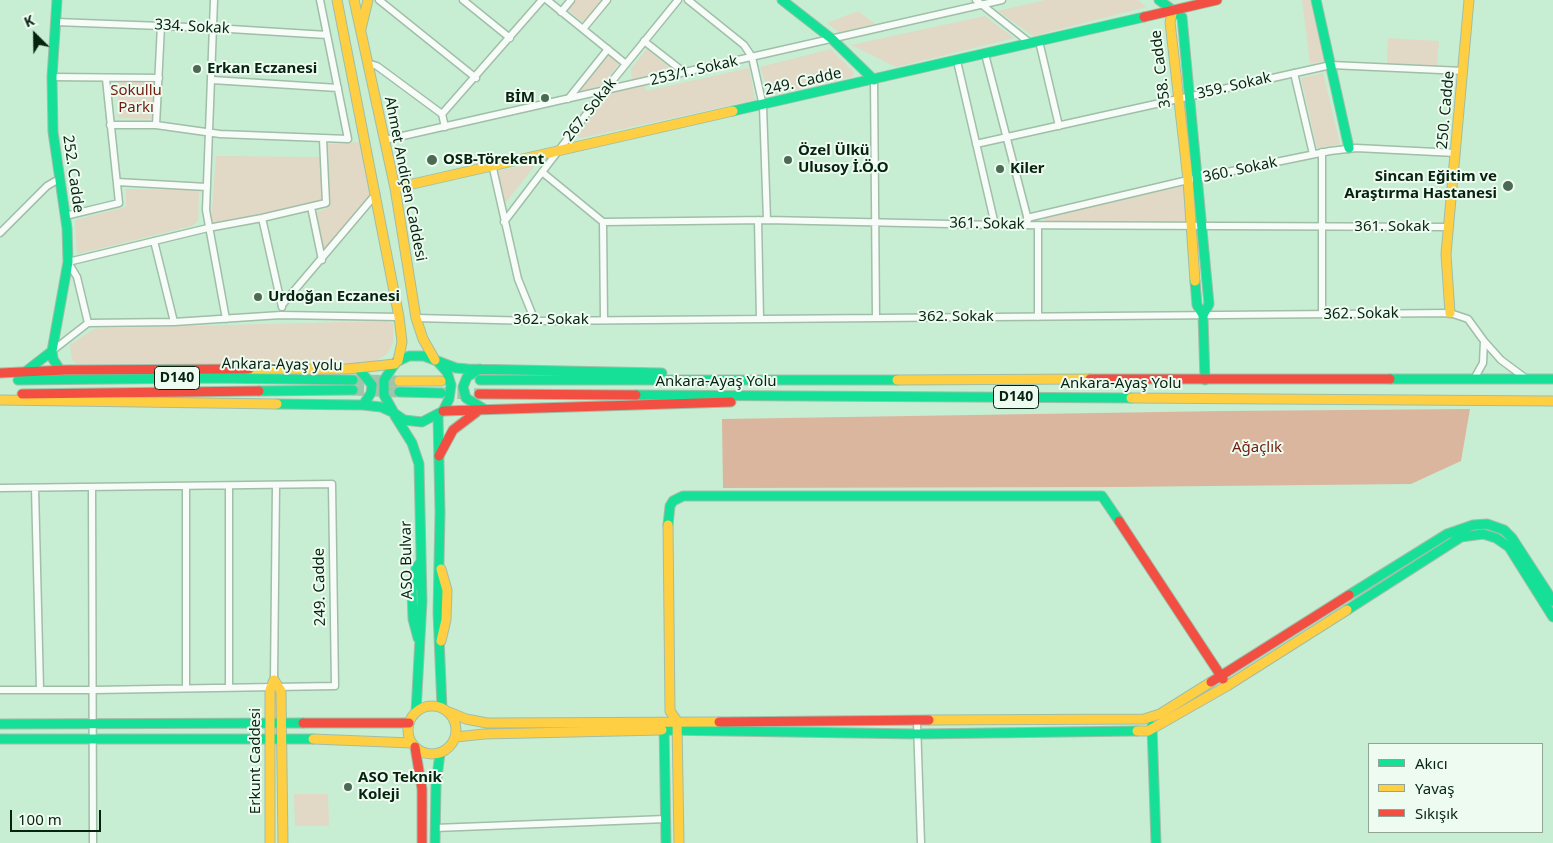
<!DOCTYPE html>
<html>
<head>
<meta charset="utf-8">
<style>
	body { margin:0 }
	#map { position:relative; width:1553px; height:843px; overflow:hidden; background:#c7eed2; font-family:"Noto Sans",sans-serif }
	canvas { display:block }
	.legend { position:absolute; left:1368px; top:743px; width:175px; height:90px; box-sizing:border-box; background:#eefbf1; border:1px solid #91a597; margin:0; padding:6px 9px; list-style:none; font-size:15px; color:#062310 }
	.legend li { display:flex; align-items:center; gap:10px; height:25px }
	.legend b { width:25px; border:1px solid #91a597 }
	.north { position:absolute; left:10px; top:10px; width:50px; height:50px; -webkit-text-stroke:4px #eefbf1; paint-order:stroke; rotate:337deg; font-size:14px; font-weight:700; line-height:20px; text-align:center; color:#062310 }
	.north::after { content:''; display:block; margin:auto; width:18px; height:22px; background:#062310; clip-path:polygon(50% 0,100% 100%,50% 72%,0 100%) }
	.scale { position:absolute; left:10px; top:810px; width:91px; height:22px; box-sizing:border-box; border:2px solid #062310; border-top:0; padding-left:6px; font-size:15px; line-height:18px; white-space:nowrap; color:#062310; -webkit-text-stroke:4px #eefbf1; paint-order:stroke }
</style>
</head>
<body>
<div id="map">
<canvas width="1553" height="843"></canvas>
<ul class="legend">
<li><b style="height:6px;background:#16e098"></b>Akıcı</li>
<li><b style="height:6px;background:#ffcf43"></b>Yavaş</li>
<li><b style="height:6px;background:#f24e42"></b>Sıkışık</li>
</ul>
<div class="north">K</div>
<div class="scale">100 m</div>
</div>
<script>
const g = document.querySelector('canvas').getContext('2d');
g.lineJoin = 'round';
function fillPath(path, color) {
  g.fillStyle = color;
  g.fill(path, 'evenodd');
}
function poly(rows) {
  const path = new Path2D();
  for (const r of rows) {
    if (r.length === 3) {
      path.moveTo(r[0] + r[2], r[1]);
      path.arc(r[0], r[1], r[2], 0, 2 * Math.PI);
      continue;
    }
    path.moveTo(r[0], r[1]);
    for (let i = 2; i < r.length; i += 2) path.lineTo(r[i], r[i + 1]);
  }
  return path;
}
function strokePath(path, color, width, dash) {
  g.strokeStyle = color;
  g.lineWidth = width;
  g.lineCap = dash ? 'butt' : 'round';
  g.setLineDash(dash || []);
  g.stroke(path);
}
function write(font, color, halo, rows, align = 'center') {
  g.font = font + ' "Noto Sans",sans-serif';
  g.lineWidth = 4;
  g.setLineDash([]);
  g.textBaseline = 'middle';
  g.strokeStyle = halo;
  g.fillStyle = color;
  for (const [text, x, y, turn = 0] of rows) {
    g.save();
    g.translate(x, y);
    g.rotate((+turn || 0) * Math.PI / 180);
    g.textAlign = isNaN(turn) ? turn : align;
    if (halo) g.strokeText(text, 0, 0);
    g.fillText(text, 0, 0);
    g.restore();
  }
}
fillPath(poly([
	[576,0,602,0,584,23,568,10],
	[1045,0,1138,0,1146,7,1033,36,998,11],
	[1302,0,1310,0,1324,61,1310,64],
	[858,11,875,24,840,33,827,23],
	[985,16,1014,38,896,67,851,45],
	[1388,38,1439,41,1437,66,1387,63],
	[647,49,673,70,632,80,631,69],
	[831,49,854,72,852,77,770,96,760,67],
	[609,55,619,64,601,86,579,92],
	[749,68,755,100,581,138,577,135,605,97,612,92,645,85,646,91],
	[1323,73,1340,144,1317,148,1301,78],
	[118,81,155,81,154,119,118,118],
	[361,142,371,193,324,252,317,212,330,207,328,144],
	[216,156,320,157,322,201,259,216,211,223],
	[537,163,503,206,497,171],
	[1184,186,1189,222,1047,223,1044,220,1045,217],
	[126,189,199,190,198,221,192,226,77,254,75,220,126,207],
	[387,321,393,324,393,343,387,354,376,361,363,364,76,364,72,360,70,345,94,329,106,328],
	[294,794,328,794,329,826,295,826]
]), '#e1d8c6');
fillPath(poly([
	[1470,409,1461,461,1411,484,1115,487,723,488,722,419,1223,411]
]), '#dab69f');
strokePath(poly([
	[353,380,399,381],
	[353,390,399,392],
	[441,393,479,394]
]), '#a0c5ab', 11, [11, 5.5]);
const street = poly([
	[214,0,206,210,226,319],
	[379,0,476,78],
	[463,0,510,38],
	[547,0,626,64],
	[688,0,744,45,752,57,763,106,767,220],
	[976,0,1030,43],
	[561,12,571,0],
	[56,22,214,28,327,35],
	[583,29,607,0],
	[644,41,685,73],
	[1039,41,1059,126],
	[985,54,1028,220],
	[957,61,995,225],
	[367,63,377,66,442,114,445,127],
	[1294,73,1313,154],
	[52,77,159,78],
	[212,80,338,88],
	[874,80,876,318],
	[568,99,608,49],
	[442,114,542,0],
	[110,125,156,125,220,134,348,139,320,0],
	[156,125,161,26],
	[323,139,326,203,262,218,208,228,68,262,77,277,88,323,174,322,281,315,399,317],
	[385,140,1002,0],
	[976,144,1331,65,1463,71],
	[1322,152,1322,314],
	[492,164,518,279,535,321],
	[542,172,603,222,767,220,995,225,1449,227],
	[117,182,207,187],
	[311,207,322,260],
	[65,216,119,203,106,79],
	[262,218,282,307],
	[1027,218,1188,180,1330,151,1356,148,1456,153],
	[758,220,760,319],
	[504,222,604,91,678,0],
	[603,222,604,320],
	[1038,225,1038,317],
	[0,233,47,186,59,179],
	[154,241,174,322],
	[282,305,376,194],
	[416,318,535,321,1450,313,1468,319,1484,341],
	[52,351,88,323],
	[1474,379,1483,363,1484,341,1501,360,1524,377],
	[186,486,186,688],
	[229,486,229,687],
	[92,487,93,843],
	[0,488,332,484,335,686,94,690,0,690],
	[35,488,40,689],
	[274,680,276,486],
	[917,722,921,843],
	[435,828,666,819]
]);
const fast = poly([
	[782,0,832,39,874,80],
	[1159,0,1182,17,1209,304,1203,315,1197,305,1195,281],
	[1316,0,1349,148],
	[733,111,1144,17],
	[1203,315,1205,380],
	[52,351,68,262,67,228,53,132,52,77,57,0],
	[438,362,447,372,451,385,449,399,443,411,422,422,404,420,394,413,384,395,384,380,396,362,409,356,424,356,456,368,468,369,662,373],
	[358,368,372,385,371,393,363,405],
	[480,369,467,377,463,387,466,398,484,409],
	[25,372,52,351,53,359,60,370],
	[1390,379,1553,379],
	[18,380,212,378,353,380],
	[480,380,897,380],
	[259,391,353,390],
	[399,392,441,393],
	[636,395,1131,398],
	[277,404,363,405,381,407,392,412],
	[438,415,440,513,438,613,442,708],
	[395,416,412,443,419,464,422,601,416,712],
	[668,525,670,506,673,501,683,496,1102,496,1119,521],
	[1349,595,1447,534,1473,525,1487,524,1504,530,1512,538,1553,601],
	[1347,610,1461,537,1483,534,1496,538,1509,547,1553,617],
	[418,638,413,619,412,591,416,568,421,562],
	[0,724,303,723],
	[664,724,666,843],
	[1152,726,1156,843],
	[662,730,918,734,1137,731],
	[0,739,313,739],
	[435,843,436,785,440,753]
]);
const slow = poly([
	[337,0,399,317,402,342,398,361],
	[354,0,395,188,416,318,423,339,435,360],
	[1173,10,1170,22,1188,180,1195,281],
	[361,29,368,0],
	[395,188,733,111],
	[1450,313,1446,254,1469,0],
	[249,369,347,369,395,364],
	[897,380,1090,379],
	[399,381,441,381],
	[1131,398,1553,401],
	[0,400,277,404],
	[668,525,670,711,677,721,679,843],
	[441,569,447,590,446,620,441,641],
	[432,730,24],
	[449,712,466,719,487,723,719,722],
	[929,720,1144,719,1160,714,1211,682],
	[1137,731,1148,731,1227,686,1347,610],
	[456,737,484,734,662,730],
	[313,739,412,743],
	[270,843,270,690,274,680,281,691,283,843]
]);
const jam = poly([
	[1144,17,1217,0],
	[0,373,66,370,249,369],
	[1090,379,1390,379],
	[22,394,259,391],
	[479,394,636,395],
	[443,411,731,402],
	[439,456,453,430,478,411],
	[1119,521,1223,679],
	[1211,682,1349,595],
	[719,722,929,720],
	[303,723,409,723],
	[415,747,422,789,422,843]
]);
strokePath(street, '#a0bea8', 9);
strokePath(fast, '#a0bea8', 11);
strokePath(slow, '#a0bea8', 11);
strokePath(jam, '#a0bea8', 11);
strokePath(street, '#f7fcf8', 6);
strokePath(fast, '#16e098', 9);
strokePath(slow, '#ffcf43', 9);
strokePath(jam, '#f24e42', 9);
for (const [x, y, r, color] of [
	[197,69,5,"#4a6a54"],
	[545,98,5,"#4a6a54"],
	[432,160,6,"#4a6a54"],
	[788,160,5,"#4a6a54"],
	[1000,169,5,"#4a6a54"],
	[1508,186,6,"#4a6a54"],
	[258,297,5,"#4a6a54"],
	[348,787,5,"#4a6a54"]
]) {
  const dot = new Path2D();
  dot.arc(x, y, r, 0, 2 * Math.PI);
  g.fillStyle = color;
  g.fill(dot);
  strokePath(dot, '#eefbf1', 2);
}
for (const [x, y, w] of [
	[177,378,45],
	[1016,397,45]
]) {
  const box = new Path2D();
  box.roundRect(x - w / 2, y - 11.5, w, 23, 4);
  g.fillStyle = '#eefbf1';
  g.fill(box);
  strokePath(box, '#062310', 1);
}
write('bold 14px', '#062310', null, [
	["D140",177,378],
	["D140",1016,397]
]);
write('15px', '#062310', '#eefbf1', [
	["334. Sokak",192,27,3],
	["358. Cadde",1161,69,-97],
	["253/1. Sokak",694,71,-13],
	["249. Cadde",803,82,-13],
	["359. Sokak",1234,86,-13],
	["267. Sokak",590,110,-52],
	["250. Cadde",1446,110,-85],
	["360. Sokak",1240,170,-12],
	["252. Cadde",73,174,82],
	["Ahmet Andiçen Caddesi",405,179,79],
	["361. Sokak",987,224,1],
	["361. Sokak",1392,227],
	["362. Sokak",1361,314,-1],
	["362. Sokak",956,317],
	["362. Sokak",551,320],
	["Ankara-Ayaş yolu",282,365,1],
	["Ankara-Ayaş Yolu",716,382],
	["Ankara-Ayaş Yolu",1121,384],
	["ASO Bulvar",407,560,-91],
	["249. Cadde",320,587,-91],
	["Erkunt Caddesi",256,761,-90]
]);
write('bold 15px', '#062310', '#eefbf1', [
	["Erkan Eczanesi",207,69],
	["BİM",535,98,"right"],
	["Özel Ülkü",798,151],
	["Ulusoy İ.Ö.O",798,168],
	["OSB-Törekent",443,160],
	["Kiler",1010,169],
	["Sincan Eğitim ve",1497,177,"right"],
	["Araştırma Hastanesi",1497,194,"right"],
	["Urdoğan Eczanesi",268,297],
	["ASO Teknik",358,778],
	["Koleji",358,795]
], 'left');
write('15px', '#711c0d', '#eefbf1', [
	["Sokullu",136,91],
	["Parkı",136,108],
	["Ağaçlık",1257,448]
]);
</script>
</body>
</html>
